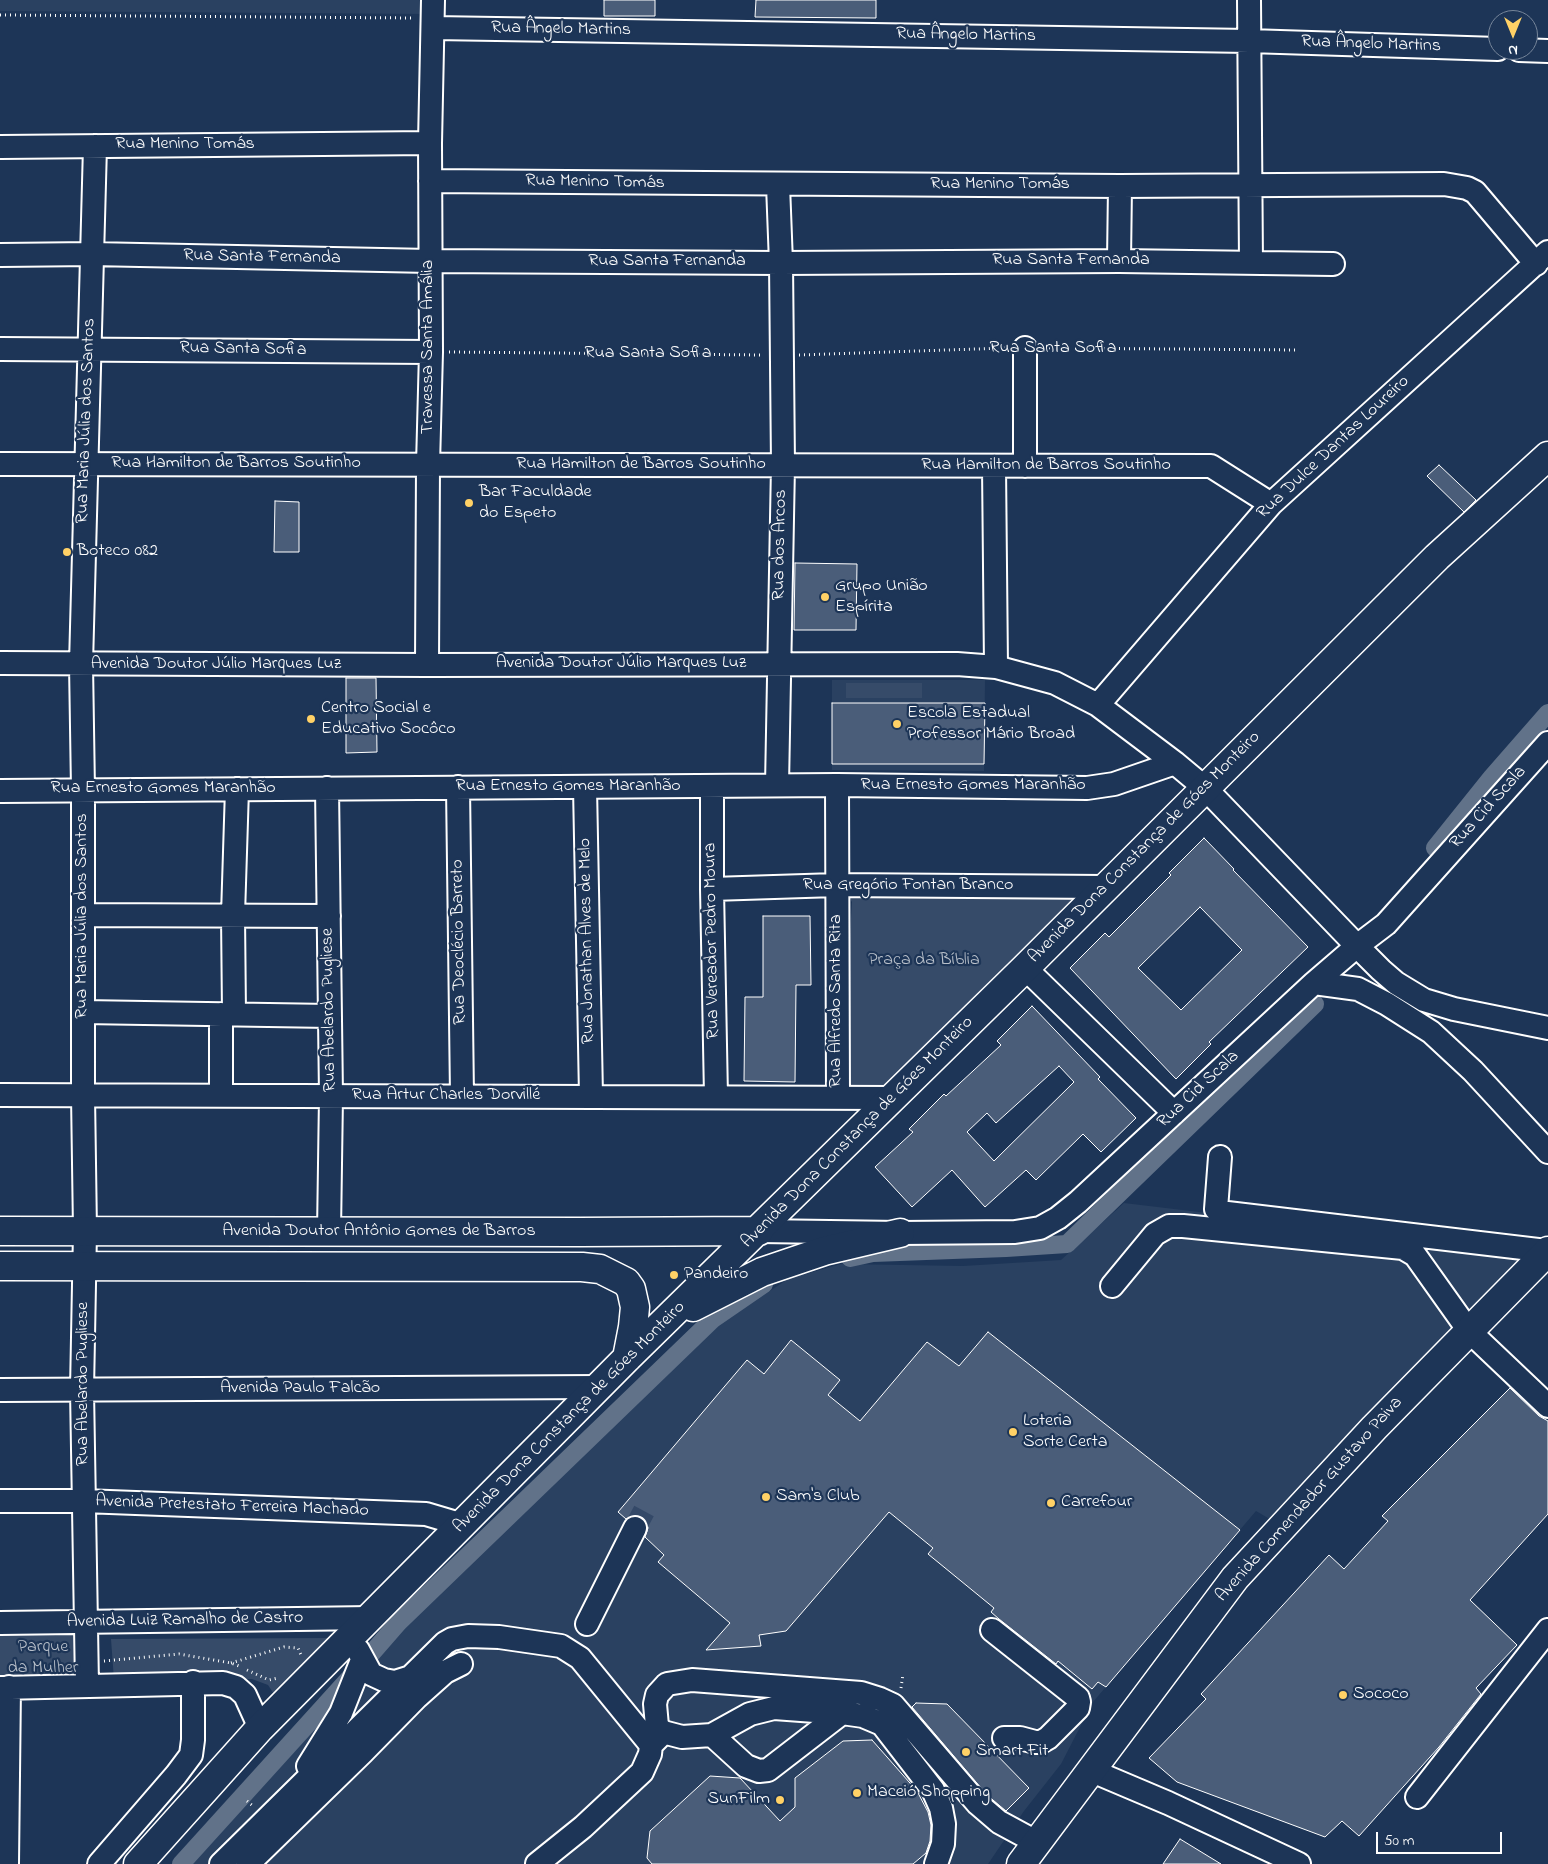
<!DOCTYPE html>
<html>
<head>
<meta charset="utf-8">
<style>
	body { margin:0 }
	#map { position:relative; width:1548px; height:1864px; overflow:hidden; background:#1d3557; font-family:"Indie Flower",sans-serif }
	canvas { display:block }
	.north { position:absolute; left:1488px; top:10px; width:50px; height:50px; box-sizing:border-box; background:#1d3557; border:1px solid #77869a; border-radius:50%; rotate:180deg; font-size:14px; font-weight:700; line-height:20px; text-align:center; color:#fff }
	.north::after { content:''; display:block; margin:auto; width:18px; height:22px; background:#ffd166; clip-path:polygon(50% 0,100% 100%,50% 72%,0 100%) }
	.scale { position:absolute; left:1376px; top:1832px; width:126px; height:22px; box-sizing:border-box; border:2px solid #fff; border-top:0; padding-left:6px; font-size:15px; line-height:18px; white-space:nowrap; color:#fff; -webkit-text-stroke:4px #1d3557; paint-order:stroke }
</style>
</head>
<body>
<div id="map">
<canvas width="1548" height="1864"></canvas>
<div class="north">N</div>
<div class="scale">50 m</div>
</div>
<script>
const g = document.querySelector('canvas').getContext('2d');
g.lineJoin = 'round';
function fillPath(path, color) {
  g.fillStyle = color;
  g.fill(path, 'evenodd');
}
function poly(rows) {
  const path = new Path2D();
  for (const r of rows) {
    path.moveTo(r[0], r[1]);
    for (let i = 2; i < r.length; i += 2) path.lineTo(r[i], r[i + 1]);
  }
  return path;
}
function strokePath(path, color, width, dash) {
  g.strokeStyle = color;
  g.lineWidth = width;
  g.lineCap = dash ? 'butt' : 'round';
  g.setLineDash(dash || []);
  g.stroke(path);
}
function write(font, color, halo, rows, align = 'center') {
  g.font = font + ' "Indie Flower",sans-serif';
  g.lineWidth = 4.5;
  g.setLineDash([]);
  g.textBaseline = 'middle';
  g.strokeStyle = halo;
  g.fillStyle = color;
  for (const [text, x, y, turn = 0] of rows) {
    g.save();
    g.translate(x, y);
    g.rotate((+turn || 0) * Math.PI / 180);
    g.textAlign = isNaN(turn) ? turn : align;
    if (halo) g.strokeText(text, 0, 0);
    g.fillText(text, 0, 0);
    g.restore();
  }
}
fillPath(poly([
	[0,0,429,0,429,14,0,11],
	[832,680,985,680,984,771,832,770],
	[1124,1203,1532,1252,1280,1525,1256,1511,1093,1702,1061,1764,1024,1811,988,1864,193,1864,288,1759,392,1639,720,1324,788,1279,841,1264,963,1266,1061,1260]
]), '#2a4161');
fillPath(poly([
	[846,683,922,683,922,698,846,698],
	[842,885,1105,887,892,1098,840,1099,852,902],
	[0,1635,78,1635,79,1681,0,1683],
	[331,1638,280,1703,268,1685,252,1679,114,1680,111,1639]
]), '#364b69');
strokePath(poly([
	[1435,848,1492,777,1548,713],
	[850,1258,873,1253,1006,1248,1067,1244,1315,1004],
	[371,1654,398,1623,713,1319,764,1284],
	[181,1864,354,1673]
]), '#617289', 18);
const building = poly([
	[604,0,655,0,655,16,604,16,604,0],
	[756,0,876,0,876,18,755,17,756,0],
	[1439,465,1476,500,1464,512,1427,476,1439,465],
	[275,501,299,502,299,552,274,552,275,501],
	[795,563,857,564,856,630,794,630,795,563],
	[346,678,376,678,377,752,346,753,346,678],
	[832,703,985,703,984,764,832,764,832,703],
	[1204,838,1234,869,1233,870,1308,947,1209,1042,1211,1044,1176,1079,1070,968,1105,933,1109,937,1171,875,1169,873,1204,838],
	[1200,907,1242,950,1181,1010,1138,968,1200,907],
	[763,916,810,916,811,985,796,985,795,1082,744,1081,745,997,763,997,763,916],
	[1032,1006,1100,1077,1098,1079,1136,1118,1101,1152,1083,1134,1036,1180,1026,1170,985,1207,952,1170,912,1207,875,1167,913,1132,909,1129,944,1094,946,1096,1001,1045,997,1041,1032,1006],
	[1059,1066,1074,1082,994,1161,967,1132,987,1113,996,1123,1059,1066],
	[988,1332,1240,1530,1106,1687,1098,1682,1092,1689,1058,1661,1056,1664,999,1619,991,1612,994,1608,928,1554,933,1548,889,1512,786,1631,759,1635,761,1646,706,1650,730,1623,658,1562,664,1555,645,1537,648,1528,646,1520,640,1516,635,1515,626,1519,618,1512,747,1360,764,1374,791,1340,840,1380,828,1395,860,1421,927,1342,959,1366,988,1332],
	[1510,1388,1539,1416,1548,1421,1548,1514,1470,1600,1517,1645,1476,1688,1481,1694,1439,1747,1359,1836,1342,1821,1325,1837,1177,1782,1149,1758,1206,1699,1201,1694,1329,1555,1344,1569,1388,1521,1382,1516,1510,1388],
	[916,1703,947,1704,1029,1788,1006,1811,987,1795,912,1707,916,1703],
	[872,1740,917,1791,928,1812,931,1825,930,1841,926,1853,913,1864,652,1864,647,1858,650,1831,710,1776,740,1778,780,1821,795,1807,795,1778,843,1741,872,1740],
	[1180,1839,1221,1864,1163,1864,1180,1839]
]);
fillPath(building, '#4a5d79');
strokePath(building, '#fff', 1);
strokePath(poly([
	[635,1528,644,1511]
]), '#344968', 22, [22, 11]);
const minor = poly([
	[1249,0,1251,263],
	[434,28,1249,41,1498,49],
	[1519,50,1548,51],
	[0,147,430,143],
	[430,181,1120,186,1444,184,1467,188,1475,192,1536,264],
	[0,255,92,254,430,261,781,263,1119,261,1333,264],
	[1119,261,1120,186],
	[0,349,431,352],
	[0,464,1211,466,1271,504],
	[994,466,996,667],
	[1025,466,1025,348],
	[0,663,427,665,957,664,996,667,1055,683,1098,705,1175,763,1205,788,1357,946,1381,970,1396,983,1424,1000,1454,1009,1548,1028],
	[427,665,428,465,431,352,430,143,433,0],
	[1098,705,1271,504,1548,252],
	[777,785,783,465,781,263,778,185],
	[837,785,838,1097],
	[712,786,712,889,716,1096],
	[458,787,462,1096],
	[585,787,591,1096],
	[327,788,331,1096,329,1232],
	[0,791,837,785,1087,788,1114,784,1175,763],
	[712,889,836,885,1105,887],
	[83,915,329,916],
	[1025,968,1174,1113],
	[1314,983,1358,989,1387,1004,1431,1032,1473,1071,1548,1152],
	[83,1012,330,1016],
	[221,1014,221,1095],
	[234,1014,233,915,237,789],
	[0,1095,892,1098],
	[1220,1157,1216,1209,1219,1212,1548,1251],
	[759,1231,900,1233,1015,1232,1040,1228,1058,1218,1078,1202,1314,983,1357,946,1386,924,1548,743],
	[1112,1286,1155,1234,1169,1226,1183,1226,1403,1248,1415,1255,1469,1331,1548,1406],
	[0,1390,600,1387],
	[0,1501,83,1501,426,1514,463,1525],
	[0,1623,371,1618],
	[587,1624,635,1528],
	[992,1630,1078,1698,1079,1702,1078,1708,1048,1738,1041,1742,1035,1742,1020,1738,1004,1738],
	[358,1650,371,1674,384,1680,395,1682,411,1677],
	[87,1685,82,1390,85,1231,83,1095,83,790,81,664,95,146],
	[0,1688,223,1683,236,1687,245,1695,260,1728],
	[712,1735,746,1766,759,1771,768,1770,842,1713],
	[308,1766,341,1713,362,1660],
	[1090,1770,1168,1803,1299,1864],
	[1417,1797,1548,1630],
	[7,1864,9,1687],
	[99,1864,176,1775,191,1755,193,1740,193,1682],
	[221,1864,445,1643,452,1639,468,1636,499,1637,561,1646,580,1658,651,1745],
	[248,1864,363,1752,417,1697,445,1672,461,1664],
	[537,1864,583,1827,642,1772,650,1754,651,1745,661,1735],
	[936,1864,943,1844,944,1824,941,1808,933,1790,882,1724,863,1716,842,1713,774,1708,750,1714,712,1735,682,1737,663,1732,657,1726,655,1704,657,1695,667,1684,692,1680,861,1693,880,1699,893,1705,978,1804,999,1822,1036,1842]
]);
const major = poly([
	[0,1231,580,1232,759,1231],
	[0,1266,582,1267,600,1269,626,1282,631,1289,635,1307,633,1327,627,1358],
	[693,1307,762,1272,824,1251,900,1233],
	[138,1864,260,1728,627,1358,1025,968,1437,557,1548,456],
	[1021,1864,1235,1578,1374,1428,1548,1251]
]);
strokePath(minor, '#fff', 26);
strokePath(major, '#fff', 31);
strokePath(poly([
	[0,15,415,18],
	[1044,348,1296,350],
	[449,352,763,355],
	[799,355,1006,348],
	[104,1661,179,1654,231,1663,239,1666],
	[231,1663,284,1647,298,1648,301,1655],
	[247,1670,269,1680,278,1678],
	[901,1688,903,1674],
	[247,1801,254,1807]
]), '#fff', 3, [1, 4]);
strokePath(minor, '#1d3557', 22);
strokePath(major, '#1d3557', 28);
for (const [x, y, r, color] of [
	[469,503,5,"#ffd166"],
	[67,552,5,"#ffd166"],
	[825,597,5,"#ffd166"],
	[311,719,5,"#ffd166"],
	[897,724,5,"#ffd166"],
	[674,1275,5,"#ffd166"],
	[1013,1432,5,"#ffd166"],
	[766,1497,5,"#ffd166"],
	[1051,1503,5,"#ffd166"],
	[1343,1695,5,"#ffd166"],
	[966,1752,5,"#ffd166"],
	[857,1793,5,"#ffd166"],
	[780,1800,5,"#ffd166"]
]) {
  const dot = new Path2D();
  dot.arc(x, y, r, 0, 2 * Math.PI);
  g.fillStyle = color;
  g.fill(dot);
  strokePath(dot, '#1d3557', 2);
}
write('18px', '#fff', '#1d3557', [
	["Rua Ângelo Martins",561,30,1],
	["Rua Ângelo Martins",966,36,1],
	["Rua Ângelo Martins",1371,45,2],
	["Rua Menino Tomás",185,145],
	["Rua Menino Tomás",595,183,1],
	["Rua Menino Tomás",1000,185],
	["Rua Santa Fernanda",262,258,1],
	["Rua Santa Fernanda",1071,261],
	["Rua Santa Fernanda",667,262],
	["Travessa Santa Amália",429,347,-90],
	["Rua Santa Sofia",1053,349],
	["Rua Santa Sofia",243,350,1],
	["Rua Santa Sofia",648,354],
	["Rua Maria Júlia dos Santos",87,421,-88],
	["Rua Dulce Dantas Loureiro",1334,448,-43],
	["Rua Hamilton de Barros Soutinho",236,464],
	["Rua Hamilton de Barros Soutinho",641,465],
	["Rua Hamilton de Barros Soutinho",1046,466],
	["Rua dos Arcos",781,545,-89],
	["Avenida Doutor Júlio Marques Luz",621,664],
	["Avenida Doutor Júlio Marques Luz",216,665],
	["Rua Ernesto Gomes Maranhão",973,786],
	["Rua Ernesto Gomes Maranhão",568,787],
	["Rua Ernesto Gomes Maranhão",163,789],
	["Rua Cid Scala",1489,808,-48],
	["Avenida Dona Constança de Góes Monteiro",1145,848,-45],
	["Rua Gregório Fontan Branco",908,886],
	["Rua Maria Júlia dos Santos",83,916,-90],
	["Rua Jonathan Alves de Melo",588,941,-91],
	["Rua Vereador Pedro Moura",713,941,-91],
	["Rua Deoclécio Barreto",460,942,-91],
	["Rua Alfredo Santa Rita",837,1001,-90],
	["Rua Abelardo Pugliese",330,1010,-91],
	["Rua Cid Scala",1199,1090,-43],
	["Rua Artur Charles Dorvillé",446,1096],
	["Avenida Dona Constança de Góes Monteiro",858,1133,-45],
	["Avenida Doutor Antônio Gomes de Barros",379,1232],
	["Rua Abelardo Pugliese",84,1384,-90],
	["Avenida Paulo Falcão",300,1389],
	["Avenida Dona Constança de Góes Monteiro",570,1418,-45],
	["Avenida Comendador Gustavo Paiva",1310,1500,-48],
	["Avenida Pretestato Ferreira Machado",232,1507,2],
	["Avenida Luiz Ramalho de Castro",185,1621,-1]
]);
write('18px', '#fff', '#1d3557', [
	["Bar Faculdade",479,493],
	["do Espeto",479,514],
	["Boteco 082",77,552],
	["Grupo União",835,587],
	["Espírita",835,608],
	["Centro Social e",321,709],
	["Educativo Socôco",321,730],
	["Escola Estadual",907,714],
	["Professor Mário Broad",907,735],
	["Pandeiro",684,1275],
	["Loteria",1023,1422],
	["Sorte Certa",1023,1443],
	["Sam's Club",776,1497],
	["Carrefour",1061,1503],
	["Sococo",1353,1695],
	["Smart Fit",976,1752],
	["Maceió Shopping",867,1793],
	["SunFilm",770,1800,"right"]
], 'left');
write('18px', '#b9c0ca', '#1d3557', [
	["Praça da Bíblia",924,961],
	["Parque",43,1648],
	["da Mulher",43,1669]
]);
</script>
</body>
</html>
